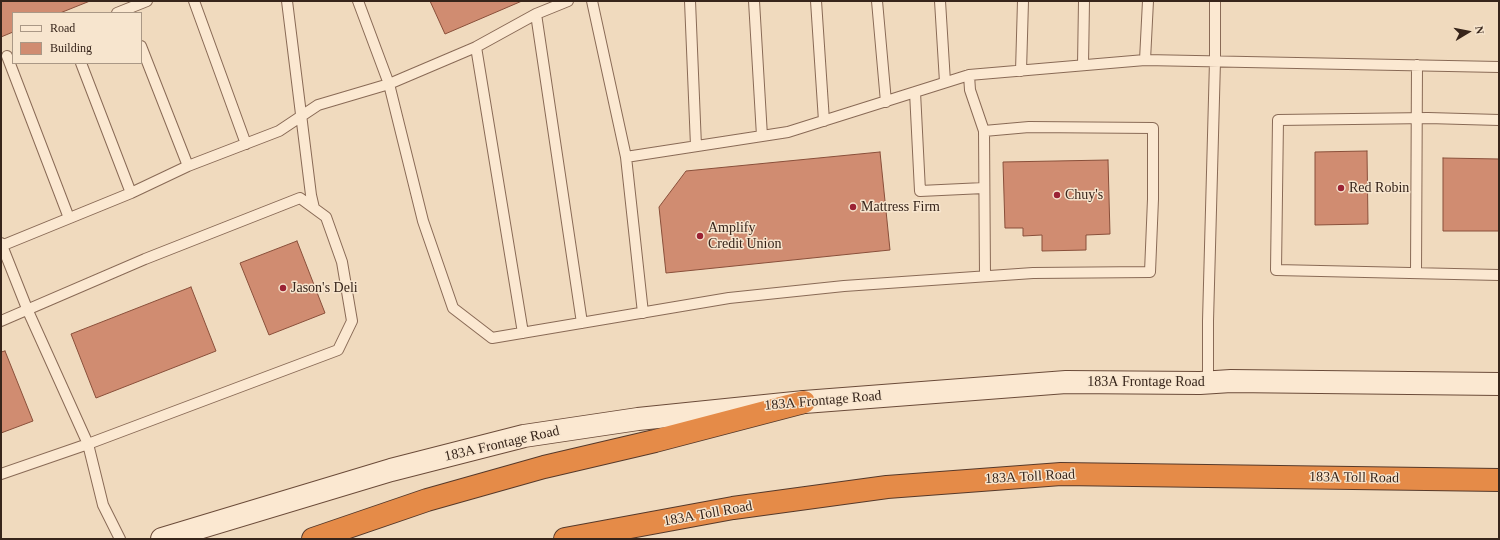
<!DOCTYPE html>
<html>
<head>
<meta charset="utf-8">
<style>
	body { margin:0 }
	#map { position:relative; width:1500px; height:540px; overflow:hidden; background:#f0dabe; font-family:Georgia,serif }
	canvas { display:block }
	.frame { position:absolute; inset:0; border:2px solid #37251b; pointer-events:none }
	.legend { position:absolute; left:12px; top:12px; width:130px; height:52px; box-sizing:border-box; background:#f7e5ce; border:1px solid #aa9886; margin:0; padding:5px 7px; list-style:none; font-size:12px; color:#37251b }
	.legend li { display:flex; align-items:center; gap:8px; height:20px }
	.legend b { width:20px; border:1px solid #aa9886 }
	.north { position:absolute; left:1448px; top:12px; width:40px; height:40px; -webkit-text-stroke:3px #f7e5ce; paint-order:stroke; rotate:80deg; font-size:11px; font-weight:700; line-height:16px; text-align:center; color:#37251b }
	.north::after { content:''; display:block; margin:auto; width:14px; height:18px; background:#37251b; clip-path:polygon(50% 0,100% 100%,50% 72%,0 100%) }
</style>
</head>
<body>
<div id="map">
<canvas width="1500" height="540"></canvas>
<div class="frame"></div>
<ul class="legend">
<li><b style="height:5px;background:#fbe8d1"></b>Road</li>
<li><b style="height:11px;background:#d08c71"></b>Building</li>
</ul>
<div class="north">N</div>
</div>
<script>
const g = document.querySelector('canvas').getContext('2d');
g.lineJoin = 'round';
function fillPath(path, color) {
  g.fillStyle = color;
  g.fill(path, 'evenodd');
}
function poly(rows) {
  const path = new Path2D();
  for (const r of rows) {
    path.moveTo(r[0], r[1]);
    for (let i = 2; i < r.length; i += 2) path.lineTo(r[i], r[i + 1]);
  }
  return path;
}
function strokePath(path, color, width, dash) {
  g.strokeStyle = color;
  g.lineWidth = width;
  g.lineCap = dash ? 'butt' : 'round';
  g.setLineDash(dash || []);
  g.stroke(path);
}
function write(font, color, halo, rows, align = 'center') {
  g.font = font + ' Georgia,serif';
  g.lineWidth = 3;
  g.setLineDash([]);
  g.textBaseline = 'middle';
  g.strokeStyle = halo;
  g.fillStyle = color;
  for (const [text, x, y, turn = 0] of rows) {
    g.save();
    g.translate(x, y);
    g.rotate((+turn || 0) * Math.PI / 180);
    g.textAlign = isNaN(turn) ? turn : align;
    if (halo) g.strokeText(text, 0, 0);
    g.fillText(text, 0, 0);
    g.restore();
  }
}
const building = poly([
	[1,1,90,1,60,13,13,13,13,32,1,37,1,1],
	[430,1,522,1,445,34,430,1],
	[1367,151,1368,224,1315,225,1315,152,1367,151],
	[880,152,890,250,666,273,659,207,686,171,880,152],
	[1443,158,1499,159,1499,231,1443,231,1443,158],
	[1108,160,1110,234,1086,235,1086,250,1042,251,1042,235,1023,236,1023,228,1005,228,1003,162,1108,160],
	[297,241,325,313,269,335,240,263,297,241],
	[191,287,216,351,96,398,71,334,191,287],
	[5,351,33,421,1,433,1,352,5,351]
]);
fillPath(building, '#d08c71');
strokePath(building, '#894f3a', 1);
const service = poly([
	[194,1,246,144],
	[287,1,311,195,314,208],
	[358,1,389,84,423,221,453,308,492,338,729,298,844,286,1033,273,1150,272,1153,199,1153,128,1029,127,984,131,970,90,969,75],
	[592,1,626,157,788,132,969,75,1145,60,1148,1],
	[690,1,696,146],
	[754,1,762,136],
	[816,1,824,121],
	[877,1,886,102],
	[940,1,945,82],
	[117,13,147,1],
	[536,14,582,323],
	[141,46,188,166],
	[476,47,523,333],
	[7,56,69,218],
	[1145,60,1499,67],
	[81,63,131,193],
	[1083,65,1084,1],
	[1021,71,1023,1],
	[915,92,920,191,984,188],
	[1499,120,1428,118,1278,120,1276,270,1499,275],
	[984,131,985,276],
	[626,157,643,313],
	[1,243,28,311,88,444,103,505,120,539],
	[1,246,131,193,188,166,279,131,318,105,389,84,476,47,536,14,568,1],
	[1416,273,1417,65],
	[1,321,145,259,300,198,326,217,342,262,352,321,338,350,88,444,1,474],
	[1208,382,1208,321,1215,61,1215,1]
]);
const secondary = poly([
	[162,539,391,470,524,436,638,419,804,402,1066,382,1200,383,1231,381,1499,384]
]);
const motorway = poly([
	[313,539,427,500,544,467,655,441,804,402],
	[565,539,733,508,887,487,1061,474,1499,480]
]);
strokePath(service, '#896a56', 12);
strokePath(secondary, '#6b4b39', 24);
strokePath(motorway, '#56392a', 24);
strokePath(service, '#fbe8d1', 10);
strokePath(secondary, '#fbe8d1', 22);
strokePath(motorway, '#e58b48', 22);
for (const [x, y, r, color] of [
	[1341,188,4,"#9b2234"],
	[1057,195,4,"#9b2234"],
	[853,207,4,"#9b2234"],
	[700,236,4,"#9b2234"],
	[283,288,4,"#9b2234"]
]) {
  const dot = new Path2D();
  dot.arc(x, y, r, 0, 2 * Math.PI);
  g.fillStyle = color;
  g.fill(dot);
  strokePath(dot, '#f7e5ce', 1.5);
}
write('14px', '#37251b', '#f7e5ce', [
	["Red Robin",1349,188],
	["Chuy's",1065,195],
	["Mattress Firm",861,207],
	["Amplify",708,228],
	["Credit Union",708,244],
	["Jason's Deli",291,288]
], 'left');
write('14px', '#37251b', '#f7e5ce', [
	["183A Frontage Road",1146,382],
	["183A Frontage Road",823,401,-5],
	["183A Frontage Road",502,444,-13],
	["183A Toll Road",1030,477,-3],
	["183A Toll Road",1354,478,1],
	["183A Toll Road",708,514,-10]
]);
</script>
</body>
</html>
